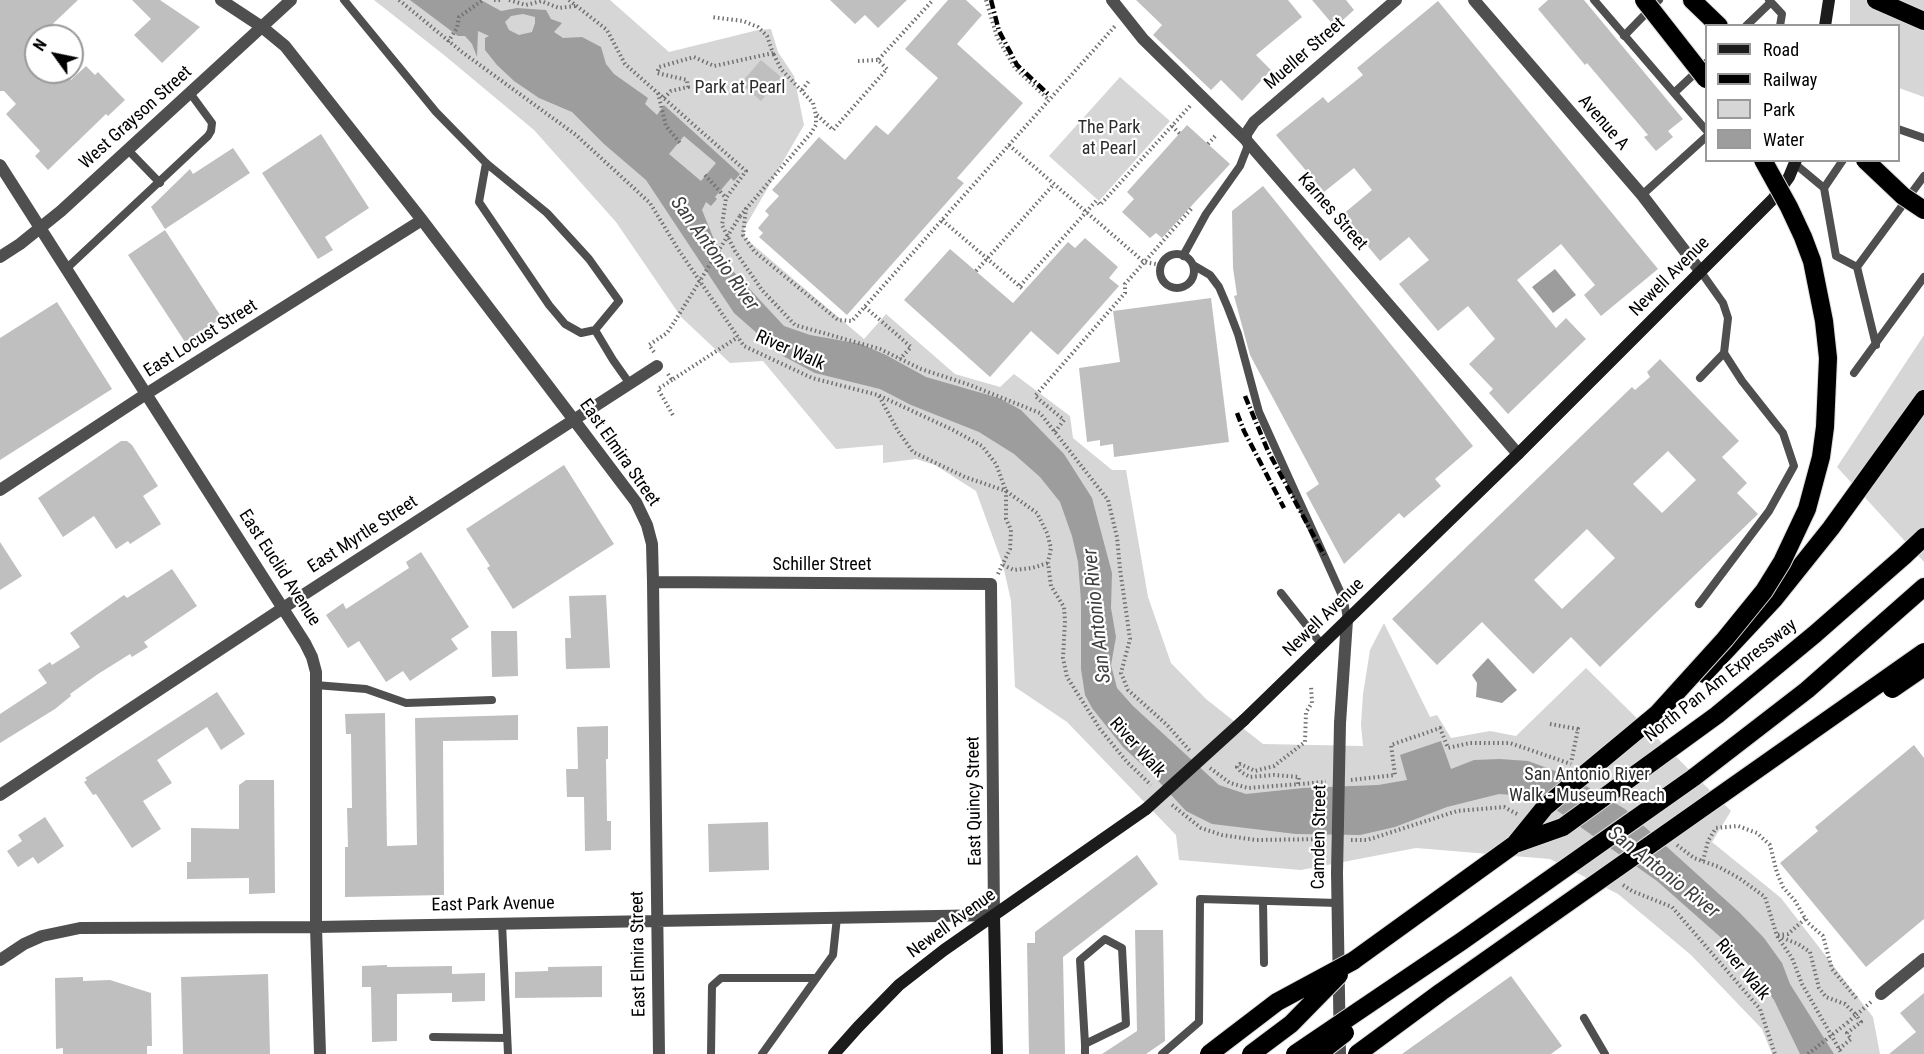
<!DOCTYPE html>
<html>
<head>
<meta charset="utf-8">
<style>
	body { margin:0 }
	#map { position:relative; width:1924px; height:1054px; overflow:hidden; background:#fff; font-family:"Roboto Condensed",sans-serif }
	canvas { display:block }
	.legend { position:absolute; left:1705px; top:24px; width:195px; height:138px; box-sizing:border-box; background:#fff; border:2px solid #999; margin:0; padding:8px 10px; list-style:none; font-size:18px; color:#000 }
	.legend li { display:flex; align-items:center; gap:12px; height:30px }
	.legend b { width:30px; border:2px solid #999 }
	.north { position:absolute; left:24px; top:24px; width:60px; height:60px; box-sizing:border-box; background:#fff; border:2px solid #999; border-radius:50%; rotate:303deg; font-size:16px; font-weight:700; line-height:24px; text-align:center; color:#000 }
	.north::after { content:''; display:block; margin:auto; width:21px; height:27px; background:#000; clip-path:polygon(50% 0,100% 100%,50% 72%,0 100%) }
</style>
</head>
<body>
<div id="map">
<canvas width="1924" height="1054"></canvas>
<ul class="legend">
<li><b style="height:8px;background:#1c1c1c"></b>Road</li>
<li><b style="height:8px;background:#000"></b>Railway</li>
<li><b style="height:16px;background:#d6d6d6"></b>Park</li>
<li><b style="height:16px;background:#9d9d9d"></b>Water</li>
</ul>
<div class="north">N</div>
</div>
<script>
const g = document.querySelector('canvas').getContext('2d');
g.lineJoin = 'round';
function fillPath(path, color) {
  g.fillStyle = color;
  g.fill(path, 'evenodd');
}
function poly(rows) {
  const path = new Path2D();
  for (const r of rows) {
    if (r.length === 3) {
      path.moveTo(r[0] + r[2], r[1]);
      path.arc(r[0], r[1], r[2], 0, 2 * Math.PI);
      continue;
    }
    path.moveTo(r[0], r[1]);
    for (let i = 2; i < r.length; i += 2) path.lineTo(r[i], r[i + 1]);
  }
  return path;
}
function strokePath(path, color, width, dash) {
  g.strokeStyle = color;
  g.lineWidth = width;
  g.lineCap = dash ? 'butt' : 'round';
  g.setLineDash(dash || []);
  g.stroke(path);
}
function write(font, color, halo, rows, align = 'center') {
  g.font = font + ' "Roboto Condensed",sans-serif';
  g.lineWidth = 4.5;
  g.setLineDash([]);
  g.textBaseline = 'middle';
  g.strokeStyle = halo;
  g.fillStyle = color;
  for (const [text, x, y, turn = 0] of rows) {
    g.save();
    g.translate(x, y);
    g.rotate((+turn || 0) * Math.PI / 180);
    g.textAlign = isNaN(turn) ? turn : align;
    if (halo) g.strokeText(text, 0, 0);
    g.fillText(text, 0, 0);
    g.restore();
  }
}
fillPath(poly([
	[374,0,610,0,669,52,758,30,771,29,778,52,794,76,804,125,744,229,745,238,864,339,886,314,955,374,1000,387,1014,374,1070,416,1073,438,1112,470,1126,470,1148,597,1171,663,1206,699,1263,744,1363,746,1361,725,1363,694,1370,650,1384,623,1430,717,1437,715,1451,738,1490,731,1516,736,1586,668,1731,811,1712,842,1781,898,1873,1017,1880,1054,1772,1054,1762,1029,1691,955,1618,894,1550,859,1416,848,1301,870,1179,860,1176,835,1067,722,1015,687,1011,601,1003,565,976,491,935,465,916,459,883,463,883,445,836,449,763,361,730,363,681,317,616,222,534,130,444,55],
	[1850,0,1924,0,1924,97,1899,88,1898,26,1850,26],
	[1120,77,1170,121,1099,201,1049,156],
	[1924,335,1924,562,1837,467]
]), '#d6d6d6');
fillPath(poly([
	[410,0,481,0,501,11,517,8,546,10,551,19,562,23,554,32,563,38,582,37,601,47,606,64,614,74,648,98,645,104,657,115,664,105,740,174,734,181,731,178,715,197,717,199,711,206,706,202,702,210,713,237,731,269,784,326,810,335,861,344,886,355,926,377,999,398,1021,410,1064,454,1092,498,1112,573,1111,608,1116,637,1111,665,1117,688,1133,706,1219,785,1246,794,1303,788,1378,785,1407,780,1400,755,1441,741,1451,769,1474,760,1500,759,1528,761,1569,776,1625,809,1740,913,1764,938,1782,963,1790,984,1834,1054,1800,1054,1774,1000,1750,967,1735,950,1657,881,1545,802,1527,796,1499,794,1447,807,1395,827,1360,835,1296,834,1212,824,1186,811,1151,773,1123,747,1092,708,1085,695,1081,669,1081,601,1078,562,1072,536,1060,502,1040,477,1014,454,979,432,911,405,880,389,815,373,783,356,734,313,646,180,604,144,572,112,539,98,514,81,497,65,485,50,485,38,489,36,478,31,477,57,472,44,465,36,458,36],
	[523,14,535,17,535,23,532,32,519,35,509,30,505,22,511,16],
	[684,136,716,163,701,181,669,154],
	[1555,269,1576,295,1553,313,1532,287],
	[1488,658,1517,690,1502,703,1476,697,1477,683,1472,675]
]), '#9d9d9d');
fillPath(poly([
	[0,0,78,0,40,36,36,36,36,72,64,72,71,80,86,66,95,75,98,72,125,100,108,116,106,114,48,170,35,156,40,151,6,114,16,104,4,91,0,91],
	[132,0,160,0,200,27,162,63,134,35,151,19],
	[830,0,907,0,878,28,865,15,855,24],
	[948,0,966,0,982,15,957,44,1023,103,957,178,964,183,847,315,759,237,763,233,758,228,769,215,765,211,779,196,772,190,819,137,845,160,876,125,888,135,938,78,905,49],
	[1136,0,1288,0,1302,17,1256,55,1271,70,1242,101,1221,80,1211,90,1153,35,1162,25],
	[1312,0,1346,0,1354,10,1335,27],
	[1548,0,1584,0,1683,119,1668,131,1673,137,1656,151,1644,137,1648,135,1587,63,1585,65,1538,9],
	[1438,1,1658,269,1601,316,1584,295,1595,285,1561,244,1517,280,1556,328,1566,318,1586,339,1508,414,1489,393,1493,389,1469,364,1495,339,1468,306,1438,331,1399,284,1429,260,1409,237,1380,261,1342,215,1372,190,1354,168,1324,192,1276,135,1323,97,1328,103,1363,75,1357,68],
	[761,60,781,77,761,101,741,83],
	[1187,125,1230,164,1162,238,1156,233,1150,238,1122,212,1134,199,1127,192],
	[321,134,369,208,325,237,333,250,318,259,262,173],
	[233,148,250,173,165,229,151,207,190,169,193,174],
	[1263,186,1473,446,1435,479,1441,486,1404,518,1399,513,1344,564,1306,493,1319,484,1250,355,1234,296,1237,295,1233,268,1232,211],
	[165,230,222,318,185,342,128,255],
	[1085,238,1118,267,1109,278,1119,286,1058,355,1031,331,990,377,904,300,950,249,1013,303,1068,242,1075,248],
	[1211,298,1229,442,1114,457,1113,444,1100,446,1100,440,1087,442,1079,368,1120,362,1113,311],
	[57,302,112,389,0,460,0,338],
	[1660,359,1739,441,1722,457,1747,483,1737,493,1758,514,1600,667,1571,637,1533,674,1482,622,1437,665,1392,619,1632,387,1635,390,1650,377,1647,372],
	[1668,451,1696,480,1662,513,1633,484],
	[1587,529,1615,558,1562,609,1534,580],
	[121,441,127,441,132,445,158,486,143,496,161,524,130,544,128,541,116,549,94,516,63,537,38,498],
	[564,465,614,544,513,609,487,568,490,566,466,529],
	[0,542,22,576,0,590],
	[421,552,469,627,451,639,458,649,410,681,403,671,386,682,359,641,348,648,326,615,343,603,346,609,409,568,406,562],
	[172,569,197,606,144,642,148,647,132,657,130,654,98,674,70,694,71,696,55,709,0,743,0,714,47,683,38,670,50,662,52,665,80,647,70,633,124,595,127,598],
	[606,595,610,668,566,669,565,638,571,638,569,596],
	[491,631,517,631,518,676,492,677],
	[217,692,245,734,221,750,207,727,157,760,172,783,143,801,161,829,132,848,96,794,93,795,84,782,87,780,85,778],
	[385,713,387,846,417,845,415,718,518,715,518,740,443,741,444,895,345,897,345,847,348,847,347,808,352,808,351,734,346,734,345,714],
	[608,726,608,759,606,759,607,821,611,821,611,850,585,851,584,797,567,797,566,769,578,769,577,727],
	[1914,745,1924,758,1924,919,1866,967,1780,863,1818,831,1815,827],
	[246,780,274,780,275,893,249,894,249,878,187,879,187,862,191,862,191,828,239,829,239,785],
	[45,817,64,846,38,864,33,857,18,867,7,851,22,841,18,835],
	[768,822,769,870,709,872,708,824],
	[1137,855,1158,884,1063,957,1065,1054,1029,1054,1027,943,1035,943,1035,932],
	[1135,930,1163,930,1165,1041,1146,1054,1102,1054,1137,1031],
	[387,965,387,967,452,966,452,974,485,973,485,1001,452,1002,452,993,397,994,397,1041,372,1042,371,987,362,987,362,966],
	[602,966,602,997,515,998,515,972,548,971,548,967],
	[268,974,270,1054,183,1054,181,977],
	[1511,976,1562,1046,1551,1054,1402,1054],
	[83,977,83,981,110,980,151,993,152,1046,147,1046,147,1054,63,1054,63,1048,56,1049,55,978],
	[1924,993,1924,1054,1889,1054,1916,1032,1900,1013]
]), '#bfbfbf');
const motorway = poly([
	[1692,0,1719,26],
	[1876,0,1924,21],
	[1904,556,1924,537],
	[1704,674,1775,598,1831,528,1924,399],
	[1693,778,1807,690,1924,587],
	[1353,961,1515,844]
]);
strokePath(motorway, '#dbdbdb', 20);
strokePath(poly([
	[399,0,462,52,576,135,650,203,678,249,744,346,812,378,878,395,953,430,982,446,996,464,1006,491,1037,513,1047,533,1051,548,1048,563,1051,586,1064,607,1065,621,1063,658,1067,677,1100,729,1127,762,1151,785],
	[494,0,500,0],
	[509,0,526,5,541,1,559,8,576,6],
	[569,0,607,30,625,64,746,171,726,198,722,225,735,251,762,290,795,325,880,349,921,369,970,385,1040,413,1108,500,1117,537,1120,569,1130,639,1121,673,1128,690,1167,725,1191,752],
	[986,0,997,37,1015,68,1049,100],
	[448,42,457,28,459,17,483,0],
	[858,61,878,60],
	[802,90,809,81],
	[658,93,666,126,680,143],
	[664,98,671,91,688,87,687,80,657,73,659,67,694,57,714,66,773,53,767,36,758,27,743,21,711,17],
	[817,115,833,130,887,69,878,60,933,0],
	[1172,126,1180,134],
	[1208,144,1217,134],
	[1009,145,1144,262,1161,265],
	[705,175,726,198],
	[746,208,743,235,754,251,838,320,852,321,1116,25],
	[740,216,811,133,816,125,816,115,813,103,781,69,773,53],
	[942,220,1024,290],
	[976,271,1054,184],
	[1020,286,1096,201,1100,205,1190,106],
	[865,307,911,347,900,359],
	[654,352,649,345,667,333,675,321],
	[668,374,672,380,738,337],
	[672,380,658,389,674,417],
	[879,396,898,431,913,452,965,477,1006,491,1006,519,1011,530,1010,549,998,574],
	[1055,432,1064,420,1035,396,1125,293,1125,284,1192,208],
	[1003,565,1014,570,1032,568,1048,563],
	[1550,724,1578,729,1571,763],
	[1210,768,1230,783,1248,788,1326,782],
	[1351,780,1395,775,1391,745,1440,728,1448,748,1470,743,1510,743,1571,764],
	[1298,784,1299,777,1274,775,1250,777,1241,772,1237,767,1240,764,1255,771,1274,766,1305,742,1306,712,1312,703,1311,686],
	[1172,805,1201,828,1222,835,1256,840,1325,839],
	[1351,840,1367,840,1457,811,1504,807,1517,814],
	[1677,845,1694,858,1719,867,1739,878,1765,897,1777,936,1792,958,1802,984,1842,1054],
	[1703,861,1708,841,1716,828,1738,826,1757,833,1770,845,1777,873,1783,887,1795,901,1808,923,1823,936,1832,969,1857,999],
	[1623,885,1632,891,1672,907,1760,1009,1775,1054],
	[1778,935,1788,934,1806,918],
	[1778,936,1798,944,1810,952,1819,988,1826,997,1845,1004,1856,1015,1847,1023],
	[1839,1049,1851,1039,1847,1033,1861,1022,1856,1015,1871,1002]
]), '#717171', 4, [1.5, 3]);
strokePath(poly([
	[344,0,436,112,486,163,547,213,589,259,619,301,595,330,613,360,630,384],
	[1594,0,1674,93],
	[1769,0,1782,14,1780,26],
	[1746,26,1771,2],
	[1624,36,1659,0],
	[1706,63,1674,93,1706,130],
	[1898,129,1924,138],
	[128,150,160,183],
	[486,163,479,202,549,305,565,324,581,333,595,330],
	[1794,163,1824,188,1836,256,1857,267,1876,345],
	[1824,188,1843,160],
	[1642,195,1706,137],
	[1177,271,17],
	[1183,256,1206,214,1240,166,1247,148,1246,140],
	[1193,265,1210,275,1219,287,1228,308,1238,334,1259,412,1344,600,1347,620],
	[1857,267,1924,176],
	[67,268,208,136,211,131,212,123,190,93],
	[1854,373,1924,277],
	[1700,378,1724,353],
	[1281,593,1322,645],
	[1699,604,1769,511,1794,466,1783,433,1742,381,1724,353,1728,318,1723,303,1701,272],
	[315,685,366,689,406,703,492,700],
	[1263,901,1264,963],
	[502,923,508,1054],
	[1584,1018,1605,1054],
	[433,1037,507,1038],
	[1085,1044,1126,1024,1122,948,1105,939,1080,960,1085,1044,1085,1054],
	[711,1054,712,986,721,978,816,978],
	[762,1054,833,955,837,917],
	[1162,1054,1199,1022,1200,899,1338,903]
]), '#4f4f4f', 8);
strokePath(poly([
	[1112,0,1143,39,1246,140,1518,454]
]), '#4f4f4f', 12);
strokePath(poly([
	[221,0,262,27,285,46,422,220,574,420,636,502,647,525,652,544,653,582,659,1054],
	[1474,0,1642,195,1701,272],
	[1246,140,1246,134,1254,122,1396,0],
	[0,165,305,643,312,657,316,672,316,927,320,1054],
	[0,490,146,394,422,220],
	[0,795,283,608,657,366],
	[0,960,24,944,42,936,80,928,316,927,994,915,991,584,653,582],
	[1881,994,1924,959]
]), '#4f4f4f', 12);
strokePath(poly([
	[0,257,20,244,61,211,291,0],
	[1340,723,1347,620],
	[1337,873,1340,1054]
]), '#4f4f4f', 12);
strokePath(poly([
	[1825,26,1829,0],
	[1244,720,1518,454,1773,199,1789,177,1796,160],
	[994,915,997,1054],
	[834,1054,858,1027,899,985,944,950,1146,809]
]), '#1c1c1c', 12);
strokePath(motorway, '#000', 18);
strokePath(poly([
	[991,0,999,31,1017,65,1049,95],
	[1245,396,1268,451,1324,555],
	[1237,413,1244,431,1284,508]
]), '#000', 4.5, [9, 3, 1.5, 3]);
const motorwayBridge = poly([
	[1644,0,1706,79],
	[1865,160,1903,196,1924,210],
	[1892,689,1924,667],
	[1515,844,1545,807,1657,714,1725,639,1764,591,1782,562,1807,509,1821,457,1825,427,1828,358,1824,321,1812,261,1803,237,1789,207,1763,160],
	[1515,844,1563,827,1717,715,1815,634,1904,556],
	[1209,1054,1277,1002,1353,961],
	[1251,1054,1291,1024,1339,975],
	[1295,1054,1462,941,1693,778],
	[1318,1054,1345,1033],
	[1357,1054,1441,992,1924,652]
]);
strokePath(motorwayBridge, '#dbdbdb', 20, []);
strokePath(poly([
	[675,321,740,216],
	[1808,1054,1847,1023]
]), '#717171', 4, [1.5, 3]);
strokePath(poly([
	[1337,873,1340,723]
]), '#4f4f4f', 12);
strokePath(poly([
	[1146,809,1244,720]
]), '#1c1c1c', 12);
strokePath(motorwayBridge, '#000', 18);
write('18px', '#000', '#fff', [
	["Mueller Street",1305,54,-41],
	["West Grayson Street",136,118,-42],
	["Avenue A",1603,123,49],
	["Karnes Street",1332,212,49],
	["Newell Avenue",1670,277,-45],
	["East Locust Street",201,339,-32],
	["River Walk",790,351,24],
	["East Elmira Street",619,453,55],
	["East Myrtle Street",363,535,-33],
	["Schiller Street",822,565],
	["East Euclid Avenue",279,568,57],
	["Newell Avenue",1324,618,-44],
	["North Pan Am Expressway",1721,681,-38],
	["River Walk",1137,748,48],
	["East Quincy Street",975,801,-91],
	["Camden Street",1320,837,-89],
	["East Park Avenue",493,905,-1],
	["Newell Avenue",952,924,-36],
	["East Elmira Street",639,954,-91],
	["River Walk",1742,970,50]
]);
write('18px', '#2d2d2d', '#fff', [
	["Park at Pearl",740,88],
	["The Park",1109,128],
	["at Pearl",1109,149],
	["San Antonio River",1587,775],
	["Walk - Museum Reach",1587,796]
]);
write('italic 20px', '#3e3e3e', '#fff', [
	["San Antonio River",714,254,54],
	["San Antonio River",1098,616,-96],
	["San Antonio River",1663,873,38]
]);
</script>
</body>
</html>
